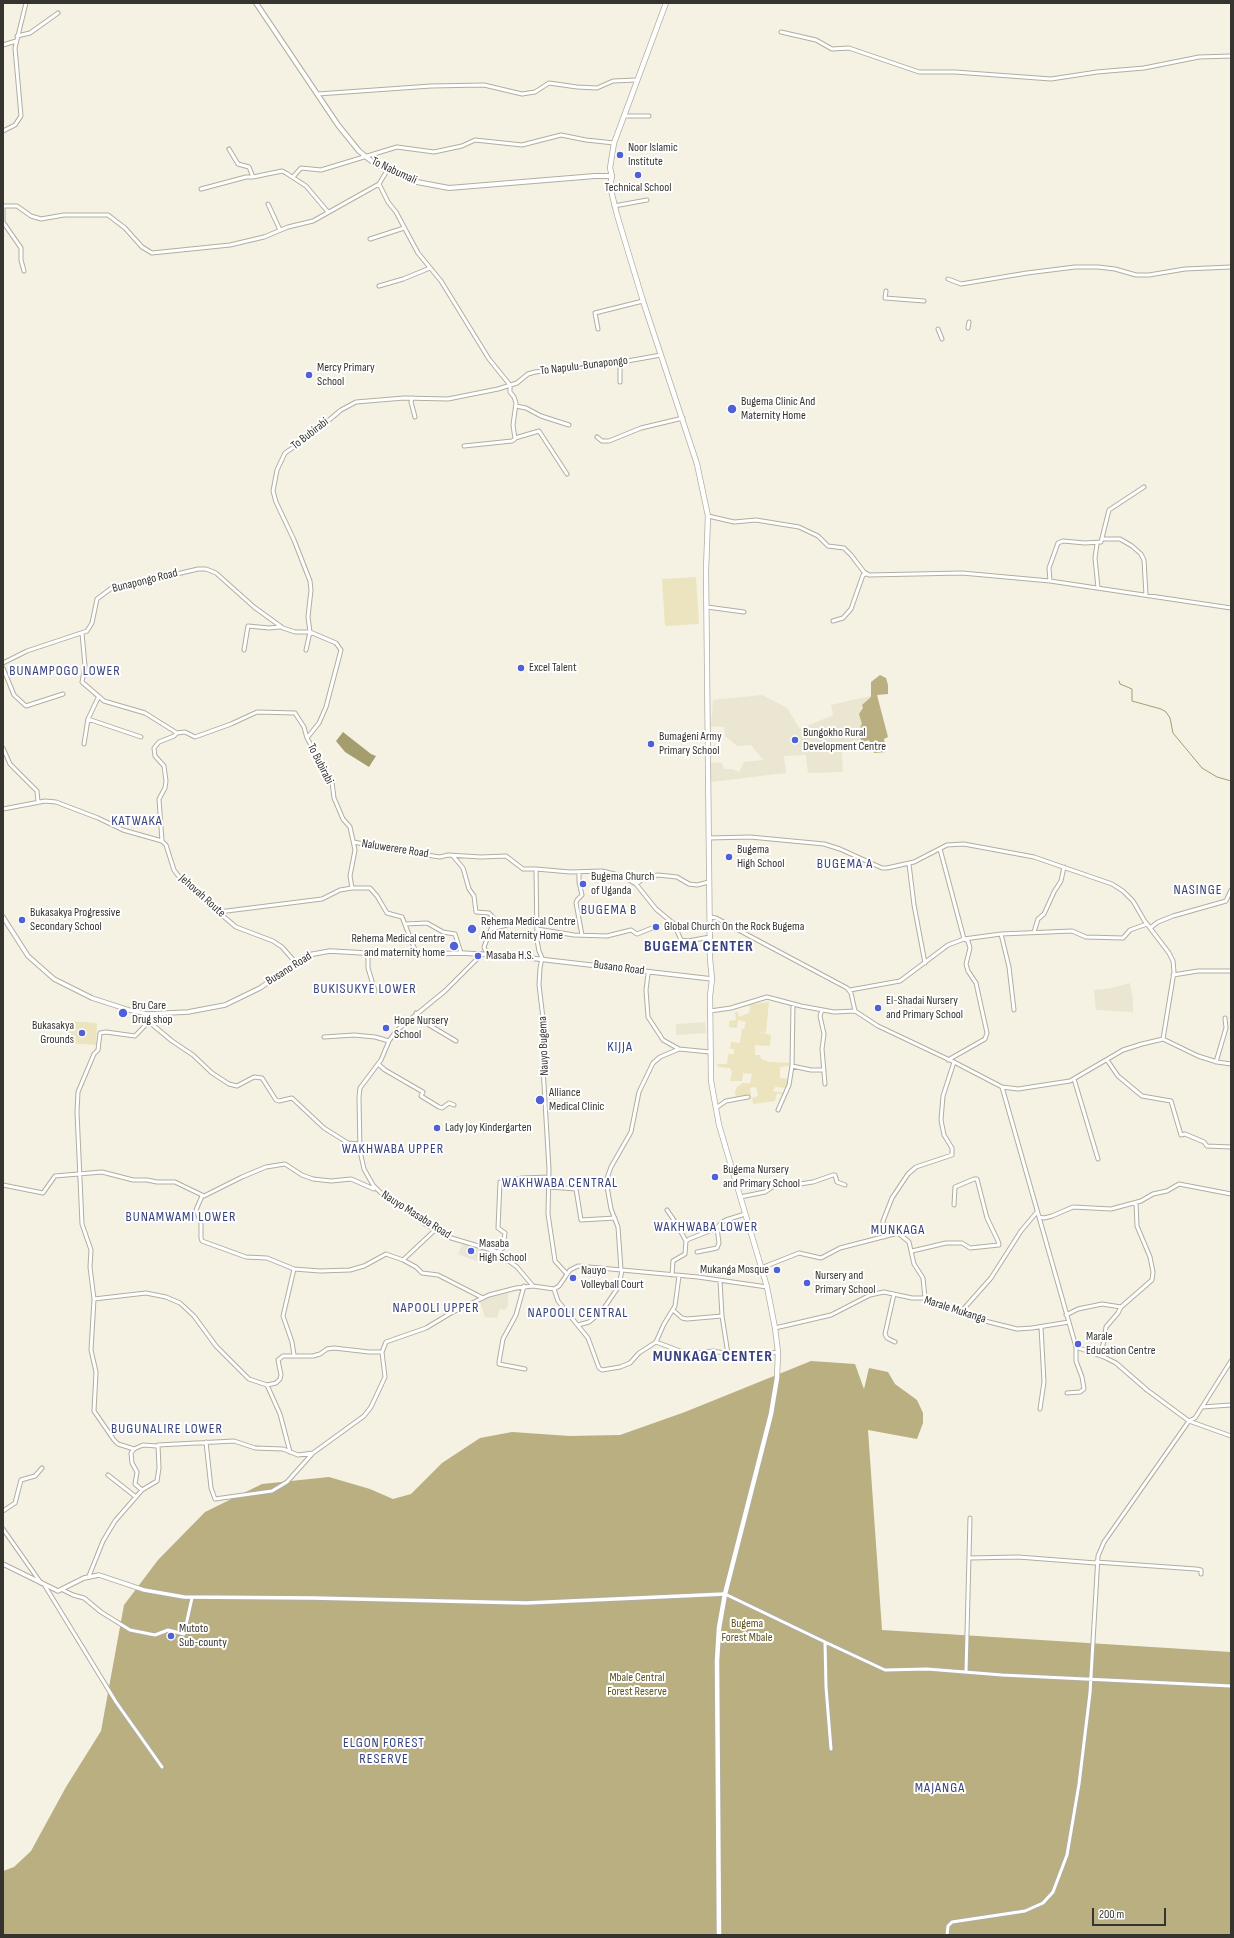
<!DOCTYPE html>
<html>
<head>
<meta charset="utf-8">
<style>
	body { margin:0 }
	#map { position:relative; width:1234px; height:1938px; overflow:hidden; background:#f5f2e4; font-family:"Sofia Sans Condensed",sans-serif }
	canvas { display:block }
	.frame { position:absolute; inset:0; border:4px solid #35342f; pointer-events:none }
	.scale { position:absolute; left:1092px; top:1908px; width:74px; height:18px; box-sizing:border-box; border:2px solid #35342f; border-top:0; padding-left:5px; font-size:12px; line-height:14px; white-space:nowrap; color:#35342f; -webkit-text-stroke:3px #fff; paint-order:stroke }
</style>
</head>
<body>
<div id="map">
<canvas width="1234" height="1938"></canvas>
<div class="frame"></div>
<div class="scale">200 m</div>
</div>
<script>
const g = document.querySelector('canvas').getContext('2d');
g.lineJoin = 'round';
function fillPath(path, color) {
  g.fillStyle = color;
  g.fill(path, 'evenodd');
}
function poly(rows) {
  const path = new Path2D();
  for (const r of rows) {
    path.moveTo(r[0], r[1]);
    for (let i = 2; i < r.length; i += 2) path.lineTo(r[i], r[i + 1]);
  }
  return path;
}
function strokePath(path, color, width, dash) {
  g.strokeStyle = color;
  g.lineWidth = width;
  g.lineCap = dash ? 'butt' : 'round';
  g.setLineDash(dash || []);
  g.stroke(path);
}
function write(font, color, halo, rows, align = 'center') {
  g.font = font + ' "Sofia Sans Condensed",sans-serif';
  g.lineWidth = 4;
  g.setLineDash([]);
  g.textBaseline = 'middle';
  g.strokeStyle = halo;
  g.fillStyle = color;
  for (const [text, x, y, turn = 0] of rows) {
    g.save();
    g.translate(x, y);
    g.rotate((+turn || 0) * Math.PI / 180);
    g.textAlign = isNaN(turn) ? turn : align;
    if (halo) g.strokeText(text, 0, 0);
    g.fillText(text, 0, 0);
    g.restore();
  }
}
fillPath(poly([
	[762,695,787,708,800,729,833,715,831,705,875,695,885,735,841,744,843,772,808,773,806,755,784,756,786,773,711,782,711,762,722,763,724,769,732,769,739,772,744,762,763,760,751,745,737,746,725,736,724,727,711,726,713,700],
	[1130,983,1133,999,1133,1012,1096,1010,1094,990,1112,988],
	[705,1022,706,1033,676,1035,676,1024],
	[462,1244,483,1250,478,1262,458,1254],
	[508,1293,508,1306,505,1310,500,1309,497,1318,485,1317,480,1302,490,1297]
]), '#eae6d1');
fillPath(poly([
	[696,577,699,624,665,626,662,579],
	[769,1002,766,1033,753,1031,771,1035,770,1046,755,1045,755,1055,760,1055,761,1059,770,1062,792,1063,791,1066,780,1067,780,1078,789,1079,786,1088,775,1087,773,1091,785,1093,783,1095,777,1093,775,1101,753,1104,752,1098,758,1096,756,1087,750,1088,752,1104,751,1099,734,1101,749,1098,749,1097,736,1098,735,1092,737,1087,743,1083,750,1083,752,1074,743,1073,742,1081,730,1081,732,1072,730,1068,718,1067,717,1064,727,1064,728,1054,734,1054,734,1049,730,1049,731,1042,740,1043,742,1029,744,1029,746,1022,738,1020,737,1028,729,1027,729,1021,736,1020,735,1012,738,1012,739,1017,749,1013,750,1007,748,1005],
	[68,1021,97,1023,96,1045,67,1043]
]), '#ebe4be');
fillPath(poly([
	[880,675,886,678,888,685,888,694,877,695,888,737,884,739,886,752,874,753,869,740,862,742,859,734,863,732,863,728,860,727,862,724,859,714,863,708,862,705,871,697,871,682],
	[811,1361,855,1364,864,1389,869,1368,888,1372,895,1384,917,1400,923,1413,923,1423,917,1439,868,1430,882,1630,1231,1652,1231,1935,789,1935,786,1934,719,1935,716,1934,705,1935,3,1935,3,1871,14,1867,31,1851,66,1787,101,1731,124,1605,158,1560,205,1512,262,1484,329,1477,370,1489,393,1499,411,1494,442,1463,480,1438,512,1432,570,1436,620,1435,685,1412]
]), '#b9af81');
fillPath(poly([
	[343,732,371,754,376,756,369,767,345,752,336,741]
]), '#a69d6f');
strokePath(poly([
	[1119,681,1120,684,1132,689,1132,701,1161,709,1166,712,1170,718,1173,733,1202,768,1217,777,1231,781]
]), '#a69d6f', 1);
const minor = poly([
	[781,32,816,40,832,49,849,48,919,72,955,72,1051,79,1097,72,1144,68,1199,57,1231,56],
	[17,36,30,33,58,13],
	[3,45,16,41],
	[318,94,431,86,484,85,522,94,535,92,549,83,577,87,597,88,613,81,636,80],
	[624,116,649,116],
	[3,131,15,125,21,116,15,48,26,3],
	[229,149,238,164,249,167,253,177,282,171,286,173,306,186,328,212],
	[388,169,379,184,388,202,396,212,418,253,441,281,489,359,510,385],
	[293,177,301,168,321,170,397,147,434,152,462,146,475,140,522,145,561,135,586,140,614,143],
	[201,189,246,177,253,177],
	[268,204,280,230],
	[3,206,17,206,31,216,41,219,64,215,108,215,125,228,142,247,152,253,230,245,264,237,288,227,313,221,379,184],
	[3,206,3,222,21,248,21,260,24,271],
	[614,206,647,200],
	[370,239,404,228],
	[948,279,961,284,1027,273,1075,267,1098,267,1115,269,1136,275,1149,275,1185,269,1231,267],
	[379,286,403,279,430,268],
	[886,291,885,298,924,301],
	[968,328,969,322],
	[598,329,595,313,643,301],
	[938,329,942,339],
	[620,362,620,382],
	[412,398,411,402,415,417],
	[516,406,526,408,541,416,569,425],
	[597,437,602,441,609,441,641,428,683,418],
	[515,438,539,431,567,474],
	[464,446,512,441,515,439,513,425,516,403,514,397,510,392,510,385],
	[708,516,734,522,756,520,799,527,818,536,828,546,844,548,851,555,864,572,869,575,962,573,1050,581,1231,608],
	[1103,539,1120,539,1132,546,1141,554,1144,560,1146,595],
	[1097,544,1095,558,1098,588],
	[1050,581,1049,568,1058,543,1063,541,1085,543,1101,542,1109,510,1144,487],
	[707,607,744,612],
	[833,621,843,618,851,609,863,575,866,574],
	[82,633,85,666,82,682,104,701,145,713,177,733,185,732,195,737,231,724,257,712,295,713,304,727,307,738],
	[244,650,248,626,269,628,280,627],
	[306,650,310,632,308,617,311,590,310,581,294,540,276,502,273,491,277,470,285,453,310,436,341,410,356,402,404,398,448,399,498,389,517,383,528,374,535,372,616,363,661,355],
	[3,663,27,651,87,631,92,623,97,599,113,587,147,581,198,569,206,569,216,573,254,607,283,628,295,632,310,632,336,643,341,650,326,707,319,723,307,738,332,782,334,798,343,819,350,827,355,850,350,876,352,888,370,888,377,896,387,913,402,917,417,955],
	[3,668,14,695,26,706,63,694],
	[88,719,141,737],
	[84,744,88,719,98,698],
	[3,748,10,764,37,791,38,802],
	[3,809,45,801,56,802,98,818,123,830,162,841,166,845,174,870,183,882,236,927,273,941,282,947,296,963],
	[709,838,750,837,824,844,840,849,882,868,887,868,914,862,947,845,964,844,1034,857,1112,884,1123,891,1133,901,1144,920,1169,953,1173,961,1174,972,1163,1039,1142,1044,1123,1050,1070,1081,1018,1089,1002,1087],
	[162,841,159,799,165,788,166,781,164,766,155,756,154,748,159,742,174,736,177,733],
	[354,842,385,849,440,857,448,855,481,857,506,856,523,869,536,869],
	[940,849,964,939,968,941,970,948,966,964,968,971,976,983,987,1033,985,1039,948,1060],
	[453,856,463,868,469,889,474,896,476,912,489,913,493,917,491,929],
	[909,864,914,905,925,963],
	[579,872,579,882,582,895,577,900,576,903,582,935],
	[636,884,646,877,658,875,677,877,689,884,697,885,709,882],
	[219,912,322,899,340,890,352,888],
	[710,917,716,918,847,988,851,993,855,1011,878,1026,954,1062,1002,1087,1076,1347,1104,1357,1116,1363,1147,1390,1189,1421,1231,1436],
	[405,924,427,923,443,932,455,934,461,953],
	[1150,928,1158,922,1173,916,1226,901,1231,890],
	[537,929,574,935,607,936,631,930,637,934,652,928,655,929],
	[1034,932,1038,919,1044,914,1054,892,1061,881,1064,867],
	[1001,934,1009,967,1014,1010],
	[368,953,368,968,375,991],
	[482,954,445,991,396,1031,389,1041,381,1060,360,1088,359,1097,360,1151,364,1169,373,1185,383,1195,404,1208,425,1224,448,1237,495,1251,517,1267,533,1286,554,1289,559,1286,570,1270,578,1266,698,1277,767,1287],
	[487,954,484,947,491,929,515,923,536,922],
	[650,972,648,974,646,990,648,1017,663,1040,679,1049],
	[1173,975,1198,971,1231,971],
	[850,990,900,981,948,945,964,939,1001,934,1072,931,1086,937,1123,938,1130,930,1147,924],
	[822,1010,820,1016,824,1034,822,1049,825,1084],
	[710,1011,731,1008,767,997,801,1006,834,1012,855,1011],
	[416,1013,429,1025,456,1041],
	[148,1021,172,1041,193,1055,212,1073,229,1084,237,1086,254,1077,262,1078,276,1100,279,1101,292,1098,324,1128,348,1143,360,1144],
	[324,1037,354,1035,375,1037,389,1041],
	[1163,1039,1198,1056,1217,1062,1231,1064],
	[1107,1060,1118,1076,1142,1096,1171,1101,1181,1135,1185,1134,1204,1142,1207,1146,1231,1147],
	[1216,1062,1226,1028,1225,1018],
	[378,1064,385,1070,423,1092,421,1096,439,1107,442,1108,449,1103,454,1105],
	[792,1066,811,1070,824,1070],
	[1074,1079,1098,1159],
	[716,1108,726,1101,748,1097],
	[778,1110,789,1085,792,1066,793,1004],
	[3,1185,43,1193,55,1176,102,1172,133,1180,147,1180,157,1182,175,1182,204,1196,242,1177,266,1167,285,1164,302,1175,313,1179,331,1181,351,1179,374,1189],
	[549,1187,576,1189,581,1220,615,1218],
	[202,1196,196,1210,201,1223,201,1238,202,1241,246,1257,267,1258,294,1269],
	[740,1197,765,1192,780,1182,793,1185,813,1182,833,1175,835,1175,837,1182,845,1185],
	[667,1210,676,1223,686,1241],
	[1039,1217,1044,1218,1052,1216,1073,1207,1111,1209,1141,1201,1153,1194,1167,1191,1179,1184,1231,1194],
	[884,1237,883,1221,892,1198,908,1174,916,1167,952,1155,952,1148,944,1135,941,1120,943,1096,954,1062],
	[912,1251,946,1243,962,1243,970,1248,999,1245,998,1241,987,1218,977,1179,974,1179,955,1187,954,1205],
	[497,1252,503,1248,505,1233,498,1228,500,1182,522,1178,549,1177],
	[697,1252,717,1248,719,1243,717,1228],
	[403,1260,416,1267,422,1273,438,1275,483,1298],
	[761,1268,799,1253,821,1258,840,1248,898,1233,909,1242,914,1264,923,1278,925,1298],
	[621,1270,618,1227,611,1209,606,1181,611,1167,631,1132,639,1092,653,1063,660,1057,679,1049,710,1052],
	[567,1274,555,1261,548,1214,549,1169,543,1068,545,1035,539,985,540,968,542,958,539,951,537,940,536,869,570,872,602,871,623,876,636,884,656,909,674,924,681,940,688,941,710,937],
	[672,1275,673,1261,685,1254,686,1241,689,1239,717,1228,721,1223,726,1220,745,1214],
	[720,1281,722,1316,728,1354],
	[524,1286,516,1315,503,1339,499,1362,499,1364,525,1369],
	[554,1289,558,1301,588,1338,599,1368,602,1370,620,1367,630,1363,639,1353,656,1342,664,1324,675,1306,679,1276],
	[894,1294,885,1334,887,1338,895,1342],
	[94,1299,146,1293,166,1297,180,1303,194,1316,216,1346,249,1379,267,1385,276,1383,280,1379,281,1375,278,1360,283,1356,313,1356,320,1354,327,1349,334,1348,369,1352,382,1352],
	[673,1310,682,1318,687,1319,722,1316],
	[960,1313,991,1278,1021,1231,1037,1212],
	[1066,1315,1078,1309,1102,1304,1121,1307,1152,1280,1153,1272,1150,1257,1137,1226,1136,1203],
	[578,1325,589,1322,602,1311,619,1286,622,1270],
	[775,1328,831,1315,870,1295,884,1292,912,1298,925,1298,973,1318,1017,1329,1032,1328,1069,1322],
	[656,1342,688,1354,713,1351,745,1357,778,1352],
	[294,1355,292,1342,283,1316,294,1269,320,1271,350,1270,364,1266,386,1254,403,1260,435,1230],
	[1098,1355,1103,1345,1106,1327,1118,1313,1121,1307],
	[267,1385,280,1414,290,1452],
	[1067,1393,1080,1392,1084,1389,1082,1377,1076,1361,1076,1347],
	[1202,1407,1231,1405],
	[1040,1409,1044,1382,1041,1327],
	[206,1442,211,1488,215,1499,272,1491,287,1482,312,1454],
	[134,1449,118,1444,114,1440,94,1411,96,1372,91,1350,94,1299,90,1267,91,1250,82,1224,77,1112,78,1092,94,1054,98,1050,100,1033,106,1032,135,1036,156,1014],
	[108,1475,136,1497],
	[142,1490,135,1484,137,1472,132,1463,131,1453,134,1449,143,1445,157,1446],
	[3,1511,15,1503,21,1480,35,1476,42,1468],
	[3,1529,41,1583],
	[970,1558,1018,1557,1096,1563],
	[1096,1562,1196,1569,1201,1570,1201,1574],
	[89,1576,103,1541,115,1521,142,1490,157,1481,159,1468,158,1445,234,1441,255,1448,283,1449,298,1455,313,1453,364,1416,371,1407,385,1377,382,1352,386,1342,426,1328,451,1313,489,1295,516,1288,533,1286],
	[45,1586,116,1702,162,1767],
	[63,1590,73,1595,84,1598,101,1612,130,1630,155,1635,168,1630,184,1634,192,1598],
	[725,1594,825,1642,826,1687,831,1749],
	[825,1642,885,1670,927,1669,1002,1675,1231,1686],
	[966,1672,970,1518],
	[947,1935,948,1926,952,1922,1025,1911,1043,1903,1053,1892,1067,1855,1079,1784,1090,1693,1098,1556,1104,1542,1189,1421,1195,1418,1231,1361]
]);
const tertiary = poly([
	[3,917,28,956,54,979,92,998,129,1010,147,1014,188,1012,225,1005,260,988,308,955,330,951,399,955,461,953,512,956,712,979],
	[3,1564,58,1591,84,1578,99,1575,144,1590,184,1597,313,1598,526,1603,725,1594]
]);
const secondary = poly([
	[256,3,338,125,359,151,375,164,417,182,449,188,595,176,612,176]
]);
const primary = poly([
	[666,3,614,143,610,168,612,176,610,186,617,215,643,301,697,464,708,516,706,570,710,959,712,979,710,996,711,1081,719,1125,767,1287,775,1328,778,1352,777,1378,771,1414,725,1594,719,1628,717,1661,719,1935]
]);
strokePath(minor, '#b1aea1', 5);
strokePath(tertiary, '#b1aea1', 5.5);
strokePath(secondary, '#b1aea1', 6);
strokePath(primary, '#b1aea1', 6);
strokePath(minor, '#fff', 3);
strokePath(tertiary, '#fff', 3.5);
strokePath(secondary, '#fff', 4);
strokePath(primary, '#fff', 4.5);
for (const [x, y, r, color] of [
	[620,155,4,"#5060d6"],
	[638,175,4,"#5060d6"],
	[309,375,4,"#5060d6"],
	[732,409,5,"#5060d6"],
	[521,668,4,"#5060d6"],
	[795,740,4,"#5060d6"],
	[651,744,4,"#5060d6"],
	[729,857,4,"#5060d6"],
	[583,884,4,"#5060d6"],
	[22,920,4,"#5060d6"],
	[656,927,4,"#5060d6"],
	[472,929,5,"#5060d6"],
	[454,946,5,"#5060d6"],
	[478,956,4,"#5060d6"],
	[878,1008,4,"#5060d6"],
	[123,1013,5,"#5060d6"],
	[386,1028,4,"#5060d6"],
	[82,1033,4,"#5060d6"],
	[540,1100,5,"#5060d6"],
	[437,1128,4,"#5060d6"],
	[715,1177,4,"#5060d6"],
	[471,1251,4,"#5060d6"],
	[777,1270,4,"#5060d6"],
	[573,1278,4,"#5060d6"],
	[807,1283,4,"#5060d6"],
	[1078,1344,4,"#5060d6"],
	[171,1636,4,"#5060d6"]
]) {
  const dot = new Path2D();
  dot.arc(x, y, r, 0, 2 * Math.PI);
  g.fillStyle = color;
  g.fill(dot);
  strokePath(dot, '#fff', 1.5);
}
write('12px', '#35342f', '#fff', [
	["Noor Islamic",628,148],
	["Institute",628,162],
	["Technical School",638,188,"center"],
	["Mercy Primary",317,368],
	["School",317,382],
	["Bugema Clinic And",741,402],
	["Maternity Home",741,416],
	["Excel Talent",529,668],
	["Bungokho Rural",803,733],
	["Development Centre",803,747],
	["Bumageni Army",659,737],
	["Primary School",659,751],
	["Bugema",737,850],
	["High School",737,864],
	["Bugema Church",591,877],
	["of Uganda",591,891],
	["Bukasakya Progressive",30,913],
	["Secondary School",30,927],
	["Rehema Medical Centre",481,922],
	["And Maternity Home",481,936],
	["Global Church On the Rock Bugema",664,927],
	["Rehema Medical centre",445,939,"right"],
	["and maternity home",445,953,"right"],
	["Masaba H.S.",486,956],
	["El-Shadai Nursery",886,1001],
	["and Primary School",886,1015],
	["Bru Care",132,1006],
	["Drug shop",132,1020],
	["Hope Nursery",394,1021],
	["School",394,1035],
	["Bukasakya",74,1026,"right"],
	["Grounds",74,1040,"right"],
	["Alliance",549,1093],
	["Medical Clinic",549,1107],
	["Lady Joy Kindergarten",445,1128],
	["Bugema Nursery",723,1170],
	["and Primary School",723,1184],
	["Masaba",479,1244],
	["High School",479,1258],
	["Mukanga Mosque",769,1270,"right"],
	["Nauyo",581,1271],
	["Volleyball Court",581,1285],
	["Nursery and",815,1276],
	["Primary School",815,1290],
	["Marale",1086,1337],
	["Education Centre",1086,1351],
	["Mutoto",179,1629],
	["Sub-county",179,1643]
], 'left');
write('12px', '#35342f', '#fff', [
	["To Nabumali",394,171,25],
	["To Napulu-Bunapongo",584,366,-7],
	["To Bubirabi",310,434,-38],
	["Bunapongo Road",145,581,-14],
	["To Bubirabi",320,764,63],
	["Naluwerere Road",395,849,9],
	["Jehovah Route",202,896,42],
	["Busano Road",619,968,7],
	["Busano Road",289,969,-32],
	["Nauyo Bugema",544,1046,-92],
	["Nauyo Masaba Road",416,1215,32],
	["Marale Mukanga",955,1310,18]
]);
write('12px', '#5b511a', '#fff', [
	["Bugema",747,1624],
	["Forest Mbale",747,1638],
	["Mbale Central",637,1678],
	["Forest Reserve",637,1692]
]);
g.letterSpacing = '1px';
write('14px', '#37427e', '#fff', [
	["BUNAMPOGO LOWER",65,671],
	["KATWAKA",137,821],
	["BUGEMA A",845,864],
	["NASINGE",1198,890],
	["BUGEMA B",609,910],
	["BUKISUKYE LOWER",365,989],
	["KIJJA",620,1047],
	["WAKHWABA UPPER",393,1149],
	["WAKHWABA CENTRAL",560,1183],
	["BUNAMWAMI LOWER",181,1217],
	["WAKHWABA LOWER",706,1227],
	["MUNKAGA",898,1230],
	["NAPOOLI UPPER",436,1308],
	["NAPOOLI CENTRAL",578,1313],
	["BUGUNALIRE LOWER",167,1429],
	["ELGON FOREST",384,1743],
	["RESERVE",384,1759],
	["MAJANGA",940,1788]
]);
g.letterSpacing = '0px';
g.letterSpacing = '1px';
write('bold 16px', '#37427e', '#fff', [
	["BUGEMA CENTER",699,947],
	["MUNKAGA CENTER",713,1357]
]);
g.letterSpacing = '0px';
</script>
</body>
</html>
